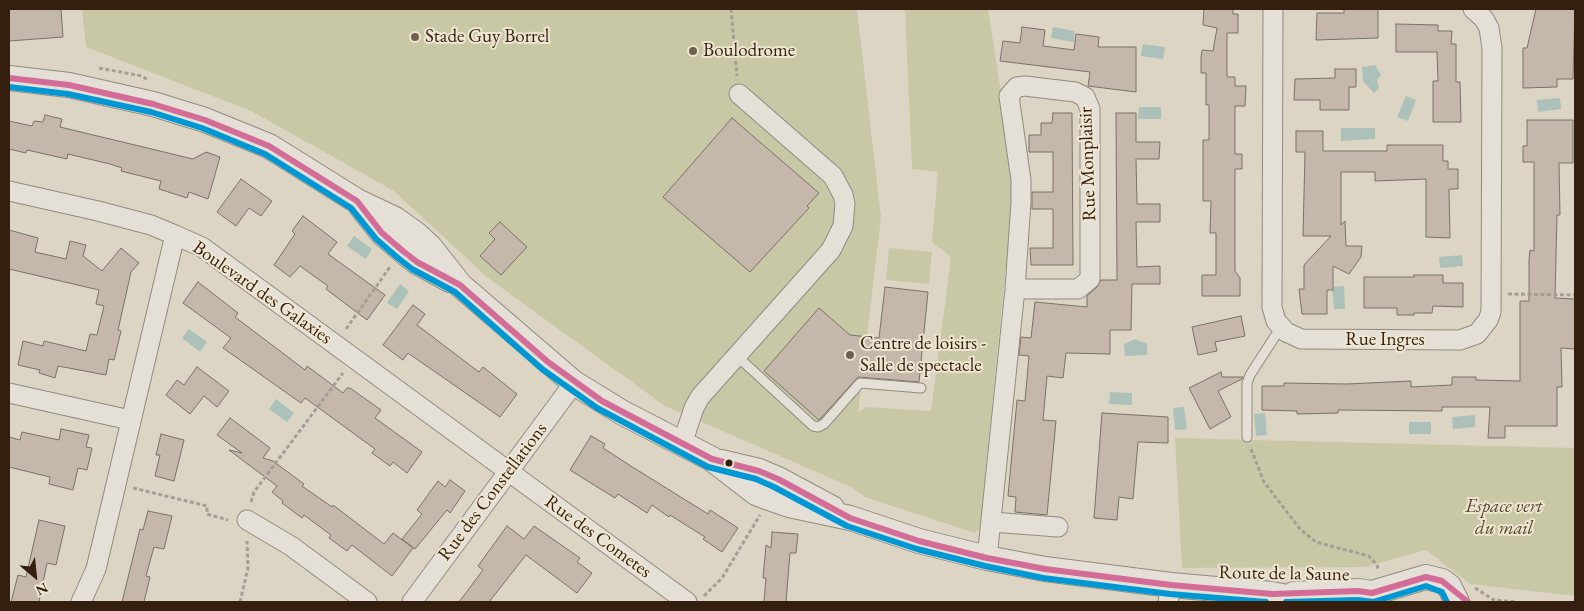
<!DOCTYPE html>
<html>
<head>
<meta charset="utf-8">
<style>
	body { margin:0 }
	#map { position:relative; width:1584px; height:611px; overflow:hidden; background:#dcd5c4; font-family:"EB Garamond",serif }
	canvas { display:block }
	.frame { position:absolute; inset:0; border:10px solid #341f0f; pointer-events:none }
	.north { position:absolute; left:10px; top:551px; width:50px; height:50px; -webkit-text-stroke:4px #efe6d2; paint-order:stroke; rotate:152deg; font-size:14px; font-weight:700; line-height:20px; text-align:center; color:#341f0f }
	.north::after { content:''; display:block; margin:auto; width:18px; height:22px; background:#341f0f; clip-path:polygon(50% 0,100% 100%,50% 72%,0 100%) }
</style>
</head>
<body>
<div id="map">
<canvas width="1584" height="611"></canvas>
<div class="frame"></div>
<div class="north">N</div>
</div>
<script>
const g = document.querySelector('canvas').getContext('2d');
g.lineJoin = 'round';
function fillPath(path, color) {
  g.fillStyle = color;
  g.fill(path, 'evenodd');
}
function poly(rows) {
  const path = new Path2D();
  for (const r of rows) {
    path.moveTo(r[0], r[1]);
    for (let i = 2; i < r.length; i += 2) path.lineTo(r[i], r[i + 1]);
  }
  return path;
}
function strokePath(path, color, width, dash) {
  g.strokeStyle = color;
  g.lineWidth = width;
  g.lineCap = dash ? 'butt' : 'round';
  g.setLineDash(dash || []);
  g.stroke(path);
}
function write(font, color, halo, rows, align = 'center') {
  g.font = font + ' "EB Garamond",serif';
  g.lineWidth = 4;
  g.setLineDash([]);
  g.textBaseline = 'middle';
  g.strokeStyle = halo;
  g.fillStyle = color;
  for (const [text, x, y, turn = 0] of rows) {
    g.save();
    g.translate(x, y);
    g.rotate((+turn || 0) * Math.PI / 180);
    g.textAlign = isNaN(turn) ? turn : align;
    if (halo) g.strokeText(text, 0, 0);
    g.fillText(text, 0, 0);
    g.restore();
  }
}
fillPath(poly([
	[82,9,857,9,881,217,858,413,866,407,931,411,951,257,932,242,938,172,912,169,905,9,988,9,1012,163,1013,194,980,528,975,533,865,497,851,487,665,406,488,278,394,191,251,111,86,47],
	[889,248,932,252,929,284,886,280],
	[1175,438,1575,448,1575,596,1470,584,1426,550,1365,567,1182,568]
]), '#c9c8a6');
fillPath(poly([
	[1053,27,1075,31,1074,42,1051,38],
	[1143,44,1165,47,1163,59,1141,56],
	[1375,65,1381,75,1377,80,1379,88,1374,93,1363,81,1362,67],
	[1406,96,1416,100,1408,121,1397,117],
	[1560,98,1561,109,1538,112,1537,100],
	[1139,107,1161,107,1161,119,1138,119],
	[1341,128,1375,128,1375,139,1341,141],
	[354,236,372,249,366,259,347,246],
	[1462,255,1463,266,1440,268,1439,257],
	[400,284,409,291,397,309,387,303],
	[1344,286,1345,309,1334,309,1332,287],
	[189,329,207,342,200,352,182,338],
	[1135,339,1147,344,1147,355,1125,356,1124,344],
	[1110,392,1132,393,1132,405,1109,404],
	[276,399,294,413,287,422,269,409],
	[1184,407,1187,429,1175,430,1173,408],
	[1265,413,1267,435,1256,436,1254,414],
	[1475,415,1475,427,1453,429,1452,417],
	[1409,422,1431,422,1431,434,1409,434]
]), '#acc1b9');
const building = poly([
	[9,9,61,9,63,37,9,41,9,9],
	[1204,9,1233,9,1233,14,1238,14,1238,33,1227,33,1227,77,1235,77,1235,86,1246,86,1245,106,1235,106,1235,154,1242,154,1242,169,1235,169,1235,271,1240,278,1240,296,1202,296,1202,275,1216,275,1216,233,1210,233,1211,201,1203,201,1203,140,1209,140,1209,105,1206,105,1206,73,1201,73,1201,58,1202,50,1213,51,1217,28,1203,25,1204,9],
	[1344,9,1378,9,1378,38,1316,40,1317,13,1344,13,1344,9],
	[1536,9,1575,9,1573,79,1557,79,1557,87,1523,88,1523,48,1527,48,1536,9],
	[1396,24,1438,25,1438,31,1452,31,1451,44,1456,44,1456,82,1460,82,1461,122,1433,122,1433,81,1438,81,1437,52,1396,52,1396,24],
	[1022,27,1045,30,1043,46,1074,50,1076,34,1099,37,1098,47,1136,47,1136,92,1088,86,1090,72,1000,61,1003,41,1020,43,1022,27],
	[1335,69,1356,69,1356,87,1349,87,1349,110,1320,110,1320,100,1294,100,1295,79,1335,78,1335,69],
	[1053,113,1072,113,1073,265,1031,265,1030,248,1053,248,1053,209,1032,209,1032,192,1053,192,1053,152,1029,152,1029,135,1041,135,1041,123,1052,123,1053,113],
	[1116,113,1136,113,1136,142,1160,142,1159,159,1136,159,1137,204,1160,204,1160,222,1136,222,1137,267,1160,266,1160,284,1132,284,1131,330,1110,330,1110,354,1066,353,1063,378,1047,376,1043,420,1056,421,1047,515,1015,512,1016,497,1008,496,1017,400,1025,401,1029,356,1019,355,1021,337,1031,338,1035,302,1087,307,1087,296,1097,287,1101,280,1117,280,1116,113],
	[45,115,62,119,60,127,193,159,206,152,220,157,208,199,189,192,187,198,159,189,161,181,121,171,122,168,110,164,68,154,67,159,27,150,26,153,9,149,9,121,32,126,34,121,43,122,45,115],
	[732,118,819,193,807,206,809,208,750,272,663,197,732,118],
	[1527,120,1573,120,1573,163,1559,163,1560,215,1557,215,1555,298,1575,299,1575,349,1561,348,1562,387,1557,387,1557,426,1505,426,1505,438,1488,438,1490,407,1442,407,1442,411,1338,410,1338,413,1297,414,1297,411,1262,410,1262,386,1284,386,1284,383,1347,384,1411,381,1411,387,1452,385,1452,377,1476,377,1476,380,1520,381,1520,301,1529,301,1529,260,1530,250,1534,251,1534,162,1523,162,1523,146,1527,146,1527,120],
	[1296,131,1323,131,1323,151,1387,151,1387,145,1443,145,1443,161,1448,161,1448,169,1458,169,1458,189,1449,189,1450,238,1426,237,1426,179,1375,181,1375,172,1341,172,1341,225,1345,221,1346,246,1362,246,1361,257,1349,274,1333,266,1333,290,1327,290,1327,314,1302,314,1299,289,1304,289,1304,265,1331,236,1303,236,1305,152,1296,152,1296,131],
	[241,179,272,201,261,216,249,208,236,226,217,212,241,179],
	[303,216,337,242,328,254,385,295,367,320,326,289,328,286,300,266,290,277,274,265,295,234,292,231,303,216],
	[500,222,527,247,501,275,480,256,495,239,489,233,500,222],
	[9,230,38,238,35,252,66,259,70,241,86,245,83,256,102,271,121,248,139,263,131,272,118,330,121,331,114,360,109,359,106,375,58,366,55,378,39,373,40,370,18,365,23,341,43,346,44,341,86,351,90,334,97,335,104,306,96,304,99,290,9,269,9,230],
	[1414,275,1443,275,1443,283,1463,283,1463,307,1433,306,1432,313,1414,313,1414,315,1397,315,1397,308,1364,308,1364,277,1414,277,1414,275],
	[198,282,238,313,235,317,305,370,307,366,343,393,347,388,350,388,381,410,375,418,422,452,407,473,393,462,390,466,372,453,375,449,312,403,305,398,301,403,223,348,231,338,183,303,198,282],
	[885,287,928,292,919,382,858,377,819,420,764,371,819,308,850,335,879,338,885,287],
	[413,305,425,314,417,325,479,372,483,367,517,394,500,417,408,353,403,360,383,345,413,305],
	[1241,316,1245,336,1215,342,1217,351,1198,355,1192,327,1241,316],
	[197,367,229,391,217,407,204,396,190,414,166,395,177,380,184,385,197,367],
	[1221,372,1222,377,1243,377,1242,379,1218,391,1231,417,1210,429,1189,388,1221,372],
	[1102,413,1168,417,1168,443,1138,442,1133,499,1119,497,1117,520,1094,518,1102,413],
	[230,418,270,448,263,458,273,461,304,484,302,486,332,507,333,505,384,544,393,533,413,548,392,576,352,545,347,551,329,538,331,535,304,515,302,518,282,503,283,501,272,492,277,486,229,450,242,453,217,435,230,418],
	[61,429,89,435,86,447,92,448,87,470,78,468,73,490,49,484,50,477,9,467,9,437,20,440,22,432,59,440,61,429],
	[161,434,184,440,174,481,155,476,160,455,156,455,161,434],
	[591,436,605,444,603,448,634,468,708,514,710,510,738,528,722,552,703,539,705,537,670,515,669,517,652,505,647,513,618,494,615,498,570,470,591,436],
	[450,480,465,491,450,513,447,510,415,549,402,539,422,514,417,510,438,481,445,487,450,480],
	[148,511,172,516,164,549,154,547,146,576,150,577,144,602,122,602,140,529,143,530,148,511],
	[39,520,65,526,56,565,47,563,39,602,11,602,18,575,26,577,39,520],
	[507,526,524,539,534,526,580,558,577,562,592,573,577,593,526,555,489,602,459,602,483,570,478,566,507,526],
	[772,532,798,534,796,553,790,553,786,602,764,602,766,578,763,578,766,545,771,548,772,532]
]);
fillPath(building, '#c6b7ab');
strokePath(building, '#797267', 1);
const service = poly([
	[737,356,813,426,818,427,824,424,860,383,921,388],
	[1247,437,1247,383,1250,375,1281,327]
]);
const minor = poly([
	[1273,9,1272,307,1276,321,1286,332,1301,339,1460,340,1477,334,1488,320,1491,312,1492,48,1489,28,1484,19,1473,9],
	[9,191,98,211,151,225,175,235],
	[9,393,130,420],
	[682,444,694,408,700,397,831,250,843,226,845,204,843,195,833,176,739,94],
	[247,520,291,546,367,602],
	[992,522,1058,527],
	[987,558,1015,289,1021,202,1021,180,1009,96,1017,87,1025,86,1075,92,1085,97,1090,109,1090,279,1078,289,1015,289],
	[81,602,96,569,175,235,202,247,687,602],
	[412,602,574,383],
	[1168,602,1171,585]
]);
const tertiary = poly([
	[9,78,69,85,153,104,205,120,269,146,357,201,395,219,416,234,430,247,460,285,574,383,623,413,712,459,756,493,769,498,789,505,850,518,919,541,987,558,1045,569,1171,585,1272,594,1312,602],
	[360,205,382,233,403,251,417,262,450,280],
	[721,462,759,471,778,479,832,508],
	[1294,594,1358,591,1372,593,1426,577,1442,581,1449,586,1457,602]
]);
strokePath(service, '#918b7f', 11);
strokePath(minor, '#918b7f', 21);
strokePath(tertiary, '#918b7f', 26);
strokePath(poly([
	[731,9,737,76],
	[99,68,142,76,148,80],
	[1508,294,1575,295],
	[346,329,390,267],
	[1251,449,1264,482,1300,529,1316,542,1369,556,1377,565,1378,569],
	[133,488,207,506,207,514,228,520],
	[251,502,254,492,343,373],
	[1475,588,1494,600,1517,602],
	[704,596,722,578,760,515],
	[240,602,248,568,247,541]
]), '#a49f96', 3, [4, 2.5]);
strokePath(service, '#e4e0d8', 9);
strokePath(minor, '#e4e0d8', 19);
strokePath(tertiary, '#e4e0d8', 24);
strokePath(poly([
	[9,78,69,85,153,104,205,120,269,146,357,201,382,233,403,251,417,262,460,285,548,362,602,401,712,459,759,471,778,479,850,518,919,541,987,558,1045,569,1171,585,1272,594,1358,591,1372,593,1426,577,1442,581,1468,602]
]), '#d46c98', 6);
strokePath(poly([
	[9,87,68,94,151,112,202,128,265,154,351,208,376,239,398,258,412,269,455,292,542,369,597,408,708,467,756,479,774,487,847,526,917,549,985,566,1043,578,1170,594,1266,602],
	[1286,602,1358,600,1373,602,1426,586,1442,592,1447,602]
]), '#0098d4', 6);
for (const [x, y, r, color] of [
	[415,37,5,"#6f5f4e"],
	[693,51,5,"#6f5f4e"],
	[850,355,5,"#6f5f4e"],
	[729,463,4.5,"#341f0f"]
]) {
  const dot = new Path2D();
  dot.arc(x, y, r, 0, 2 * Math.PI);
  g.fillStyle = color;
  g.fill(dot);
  strokePath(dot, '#efe6d2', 2);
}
write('19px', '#341f0f', '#efe6d2', [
	["Stade Guy Borrel",425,37],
	["Boulodrome",703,51],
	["Centre de loisirs -",860,344],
	["Salle de spectacle",860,366]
], 'left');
write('19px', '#341f0f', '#efe6d2', [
	["Rue Monplaisir",1088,164,-92],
	["Boulevard des Galaxies",262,293,35],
	["Rue Ingres",1385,340],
	["Rue des Constellations",493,492,-53],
	["Rue des Cometes",598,537,36],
	["Route de la Saune",1284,574,1]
]);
write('italic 19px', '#55472e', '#efe6d2', [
	["Espace vert",1504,507],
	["du mail",1504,529]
]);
</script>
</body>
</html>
